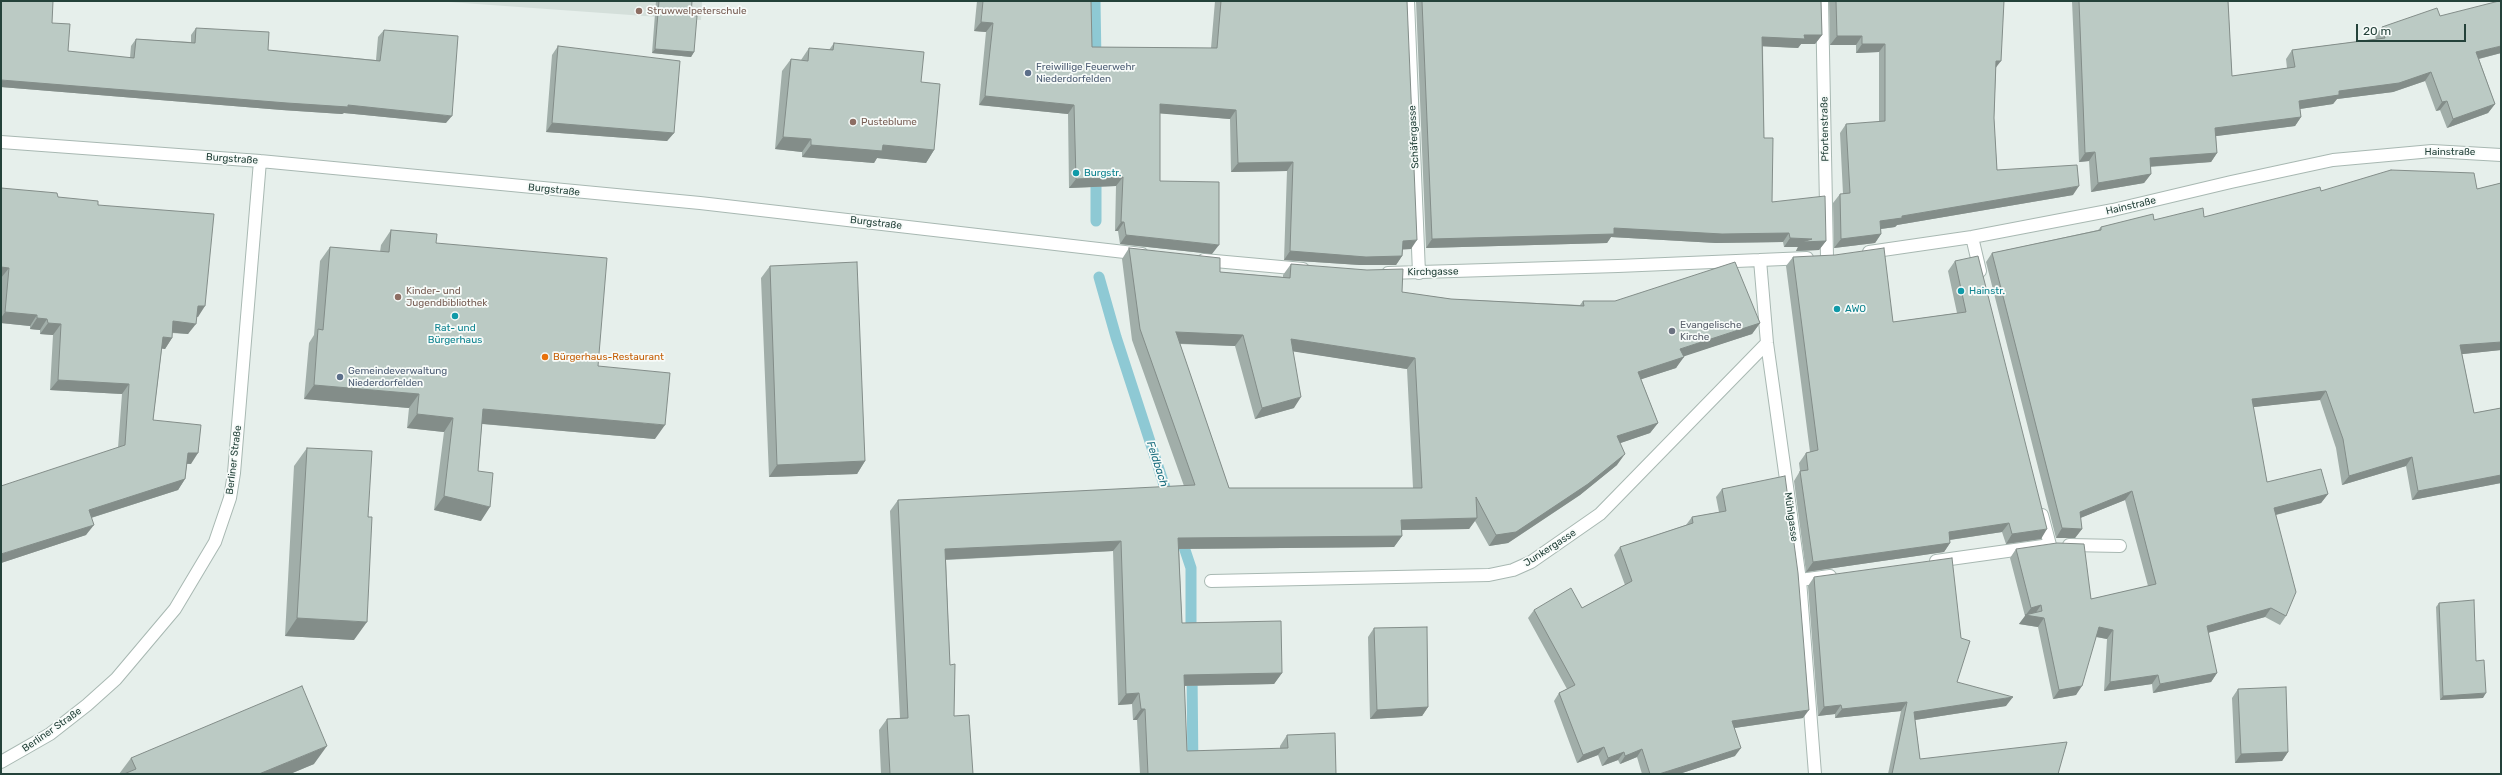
<!DOCTYPE html>
<html>
<head>
<meta charset="utf-8">
<style>
	body { margin:0 }
	#map { position:relative; width:2502px; height:775px; overflow:hidden; background:#e6efeb; font-family:Rubik,sans-serif }
	canvas { display:block }
	.frame { position:absolute; inset:0; border:2px solid #24423a; pointer-events:none }
	.scale { position:absolute; left:2356px; top:24px; width:110px; height:18px; box-sizing:border-box; border:2px solid #24423a; border-top:0; padding-left:5px; font-size:12px; line-height:14px; white-space:nowrap; color:#24423a; -webkit-text-stroke:3px #f7fbf9; paint-order:stroke }
</style>
</head>
<body>
<div id="map">
<canvas width="2502" height="775"></canvas>
<div class="frame"></div>
<div class="scale">20 m</div>
</div>
<script>
const g = document.querySelector('canvas').getContext('2d');
g.lineJoin = 'round';
function fillPath(path, color) {
  g.fillStyle = color;
  g.fill(path, 'evenodd');
}
function poly(rows) {
  const path = new Path2D();
  for (const r of rows) {
    path.moveTo(r[0], r[1]);
    for (let i = 2; i < r.length; i += 2) path.lineTo(r[i], r[i + 1]);
  }
  return path;
}
function strokePath(path, color, width, dash) {
  g.strokeStyle = color;
  g.lineWidth = width;
  g.lineCap = dash ? 'butt' : 'round';
  g.setLineDash(dash || []);
  g.stroke(path);
}
function write(font, color, halo, rows, align = 'center') {
  g.font = font + ' Rubik,sans-serif';
  g.lineWidth = 3.5;
  g.setLineDash([]);
  g.textBaseline = 'middle';
  g.strokeStyle = halo;
  g.fillStyle = color;
  for (const [text, x, y, turn = 0] of rows) {
    g.save();
    g.translate(x, y);
    g.rotate((+turn || 0) * Math.PI / 180);
    g.textAlign = isNaN(turn) ? turn : align;
    if (halo) g.strokeText(text, 0, 0);
    g.fillText(text, 0, 0);
    g.restore();
  }
}
fillPath(poly([
	[435,1,702,1,701,20]
]), '#d4dfda');
strokePath(poly([
	[1095,1,1096,62],
	[1096,172,1096,221],
	[1099,277,1116,337,1169,500],
	[1180,535,1191,568,1191,636],
	[1192,672,1193,774]
]), '#8ec9d4', 11);
const minor = poly([
	[1408,1,1419,273],
	[1822,1,1827,257],
	[1,142,260,161,700,203,1142,254],
	[1972,237,1980,271],
	[1869,252,1972,237,2113,210,2231,182,2333,160,2432,151,2501,155],
	[1204,260,1303,269],
	[1760,260,1767,343,1800,580,1815,774],
	[1388,273,1618,266,1807,258],
	[2069,545,2120,546],
	[1936,561,2050,545,2042,515],
	[1800,580,1830,576],
	[1211,581,1489,575,1513,570,1531,562,1600,514,1767,343],
	[1,762,50,734,87,705,116,679,175,609,215,542,230,498,234,473,260,161]
]);
strokePath(minor, '#a8b8b2', 14);
strokePath(minor, '#fff', 12);
fillPath(poly([
	[656,1,692,1,691,15,694,52,691,57,652,53],
	[977,1,1091,1,1092,47,1211,48,1215,1,1407,1,1411,249,1403,249,1402,256,1396,265,1360,265,1284,260,1287,171,1231,172,1230,119,1160,113,1160,181,1212,254,1120,244,1118,231,1115,231,1116,186,1069,188,1068,114,979,105,986,32,974,31],
	[1416,1,1821,1,1822,35,1815,44,1801,44,1798,48,1763,46,1764,138,1772,202,1826,241,1819,250,1796,251,1798,247,1784,247,1783,242,1716,243,1611,237,1607,243,1426,248],
	[1829,1,2004,1,1996,68,1994,118,1997,170,2073,195,1897,225,1895,227,1881,229,1881,234,1875,243,1834,248,1833,203,1840,194,1843,194,1840,133,1846,124,1879,122,1879,52,1856,53,1856,45,1830,45],
	[2072,1,2228,1,2232,76,2287,68,2286,59,2292,50,2376,39,2375,36,2382,27,2440,16,2501,53,2479,59,2495,104,2488,113,2447,128,2440,110,2436,111,2425,81,2393,92,2337,99,2333,104,2300,109,2301,117,2295,126,2216,136,2217,153,2211,162,2150,167,2151,174,2144,183,2091,192,2089,161,2079,162],
	[52,23,68,51,130,58,131,46,136,39,191,42,191,35,196,28,268,50,376,60,378,37,384,30,446,123,344,113,342,114,282,110,1,87],
	[834,43,934,150,926,163,877,158,874,163,802,157,802,152,775,149,782,71,791,59,801,60,809,48,829,50],
	[558,46,674,133,667,141,546,132,552,55],
	[2501,183,2501,350,2462,354,2474,413,2501,408,2501,483,2412,500,2406,466,2342,485,2336,448,2320,400,2253,407,2267,482,2328,494,2321,503,2276,515,2286,616,2280,625,2265,617,2208,633,2217,673,2211,682,2153,693,2152,684,2104,691,2107,639,2096,637,2076,695,2053,699,2038,627,2019,624,2025,616,2010,558,2016,549,2091,599,2148,586,2125,500,2080,518,2082,529,2075,538,2056,538,1986,262,1992,253,2098,230,2101,227,2154,220,2204,217,2321,191,2477,189],
	[1,188,58,197,98,205,198,317,197,317,188,334,172,333,172,338,165,349,162,348,153,420,191,464,187,464,185,479,178,490,91,518,86,535,1,563,118,448,122,394,50,390,53,335,40,334,40,330,30,329,30,326,1,323],
	[391,230,436,243,598,366,655,439,482,424,478,471,481,521,434,510,444,432,407,428,409,408,304,399,309,343,314,335,320,261,330,247,380,252,381,245],
	[1129,248,1220,272,1283,277,1283,275,1291,264,1402,292,1451,299,1580,305,1583,301,1760,323,1752,334,1683,356,1676,368,1641,379,1658,423,1650,433,1620,443,1617,465,1580,495,1508,543,1489,546,1475,521,1469,529,1402,530,1402,536,1394,547,1179,549,1182,623,1282,673,1274,684,1184,686,1187,751,1280,749,1280,746,1287,735,1336,774,1140,774,1137,720,1133,720,1132,704,1118,705,1113,551,946,560,950,665,954,716,973,774,881,774,879,730,887,719,900,718,890,511,898,500,1184,486,1132,340,1122,259],
	[1180,344,1235,346,1255,419,1294,408,1293,351,1407,369,1413,488,1229,488],
	[1793,257,1893,322,1957,313,1948,271,1955,261,2041,539,2006,544,2002,532,1950,540,1950,543,1944,552,1806,572,1794,481,1800,471,1799,463,1806,453,1810,452,1786,266],
	[770,266,865,461,857,474,769,477,761,278],
	[307,448,354,640,285,636,294,466],
	[1722,489,1803,718,1735,728,1735,756,1679,774,1642,774,1637,757,1620,764,1618,760,1602,766,1598,755,1577,763,1554,701,1559,693,1567,689,1528,618,1534,610,1582,608,1625,585,1614,555,1620,547,1686,525,1692,517,1719,512,1716,497],
	[1814,577,1957,682,2006,706,1915,720,1920,759,2058,774,1888,774,1901,711,1835,718,1835,714,1818,716,1808,586],
	[2439,603,2483,698,2440,700,2436,607],
	[1374,628,1428,707,1422,716,1370,719,1368,637],
	[2238,689,2288,752,2282,761,2235,763,2232,698],
	[131,758,314,764,290,774,119,774]
]), '#a1aea9');
fillPath(poly([
	[981,22,993,23,986,32,974,31],
	[1804,35,1822,35,1815,44,1801,44,1798,48,1756,46,1762,37],
	[1837,36,1862,36,1856,45,1830,45],
	[1862,44,1885,44,1879,52,1856,53],
	[2501,46,2501,53,2470,61,2476,52],
	[655,49,694,52,691,57,652,53],
	[1996,61,2001,61,1994,70],
	[2431,72,2425,81,2393,92,2337,99,2333,104,2293,110,2299,101,2339,91],
	[1,80,348,105,452,116,446,123,344,113,342,114,282,110,1,87],
	[985,96,1074,105,1068,114,979,105],
	[2447,101,2440,110,2436,111,2442,102],
	[1160,104,1236,110,1230,119,1154,113],
	[2495,104,2488,113,2447,128,2453,119],
	[2301,117,2295,126,2209,137,2215,128],
	[552,123,674,133,667,141,546,132],
	[783,137,811,139,802,152,775,149],
	[811,145,883,145,934,150,926,163,877,158,874,163,802,157],
	[2095,152,2089,161,2079,162,2085,153],
	[2217,153,2211,162,2143,167,2150,158],
	[1293,162,1287,171,1231,172,1238,163],
	[2151,174,2144,183,2091,192,2098,183],
	[1123,177,1116,186,1069,188,1076,179],
	[2079,186,2073,195,1897,225,1895,227,1873,230,1880,221,1902,216],
	[1121,222,1124,222,1118,231,1115,231],
	[1614,228,1789,233,1783,242,1716,243,1611,237,1607,243,1426,248,1432,239],
	[1881,234,1875,243,1834,248,1841,239],
	[1126,235,1219,245,1212,254,1120,244],
	[1790,238,1812,239,1826,241,1819,250,1796,251,1798,247,1784,247],
	[1417,240,1411,249,1397,250,1403,241],
	[1290,251,1402,256,1396,265,1360,265,1284,260],
	[1,267,9,268,1,278],
	[198,306,205,306,198,317,191,316],
	[5,312,37,315,30,326,1,323,1,318],
	[37,318,47,319,40,330,30,329],
	[173,321,196,324,188,334,166,332],
	[48,323,61,324,53,335,40,334],
	[1760,323,1752,334,1673,360,1680,349],
	[1176,332,1243,335,1235,346,1168,343],
	[163,337,172,338,165,349,156,348],
	[1291,339,1415,358,1407,369,1284,350],
	[2501,342,2501,350,2454,355,2460,345],
	[1684,357,1676,368,1630,383,1638,372],
	[58,380,129,384,122,394,50,390],
	[314,385,419,394,409,408,304,399],
	[2326,391,2320,400,2245,408,2252,399],
	[1301,397,1294,408,1255,419,1262,408],
	[483,409,665,425,655,439,473,423],
	[417,414,453,418,444,432,407,428],
	[1658,423,1650,433,1609,447,1617,436],
	[188,453,198,453,191,464,181,463],
	[1625,454,1617,465,1580,495,1508,543,1489,546,1496,535],
	[2412,457,2406,466,2342,485,2349,476],
	[865,461,857,474,769,477,777,465],
	[2501,475,2501,483,2412,500,2418,491],
	[185,479,178,490,81,521,89,510],
	[2132,491,2125,500,2073,521,2080,512],
	[2328,494,2321,503,2267,517,2274,508],
	[444,496,490,507,481,521,434,510],
	[1477,518,1469,529,1394,530,1401,520],
	[2009,523,2002,532,1942,541,1949,532],
	[94,525,86,535,1,563,1,554],
	[2062,528,2082,529,2075,538,2056,538],
	[2047,529,2041,539,2006,544,2012,534],
	[1402,536,1394,547,1170,549,1178,538],
	[1121,541,1113,551,937,560,945,549],
	[1950,543,1944,552,1806,572,1813,562],
	[2041,605,2035,614,2044,618,2038,627,2019,624,2031,608],
	[2271,608,2265,617,2200,635,2207,626],
	[297,618,367,622,354,640,285,636],
	[2099,627,2113,630,2107,639,2092,636],
	[1282,673,1274,684,1176,686,1184,675],
	[2217,673,2211,682,2153,693,2160,684],
	[2158,675,2152,684,2104,691,2110,682],
	[2082,686,2076,695,2053,699,2059,690],
	[1139,693,1132,704,1118,705,1126,694],
	[2486,693,2483,698,2440,700,2443,696],
	[2013,697,2006,706,1908,721,1914,712],
	[1907,702,1901,711,1835,718,1842,709],
	[1841,705,1835,714,1818,716,1824,707],
	[1428,707,1422,716,1370,719,1377,710],
	[1141,709,1145,709,1137,720,1133,720],
	[1809,710,1803,718,1727,729,1732,721],
	[327,746,314,764,290,774,259,774],
	[1604,747,1598,755,1577,763,1583,755],
	[1741,748,1735,756,1679,774,1659,774],
	[1642,749,1637,757,1620,764,1625,756],
	[1624,752,1618,760,1602,766,1608,758],
	[2288,752,2282,761,2235,763,2241,754]
]), '#838d89');
const building = poly([
	[1,1,53,1,52,23,70,24,68,51,134,58,136,39,195,43,196,28,269,32,268,50,380,61,384,30,458,36,452,116,348,105,348,107,287,103,1,80,1,1],
	[659,1,692,1,691,15,697,16,694,52,655,49,659,1],
	[983,1,1091,1,1092,47,1217,48,1221,1,1407,1,1417,240,1403,241,1402,256,1366,257,1290,251,1293,162,1238,163,1236,110,1160,104,1160,181,1219,182,1219,245,1126,235,1124,222,1121,222,1123,177,1076,179,1074,105,985,96,993,23,981,22,983,1],
	[1422,1,1821,1,1822,35,1804,35,1805,39,1762,37,1764,138,1773,138,1772,202,1825,196,1826,241,1802,242,1812,239,1790,238,1789,233,1722,234,1614,228,1614,234,1432,239,1422,1],
	[1836,1,2004,1,2001,61,1996,61,1994,118,1997,170,2077,165,2079,186,1902,216,1902,218,1880,221,1881,234,1841,239,1840,194,1850,193,1846,124,1885,121,1885,44,1862,44,1862,36,1837,36,1836,1],
	[2079,1,2228,1,2232,76,2295,67,2292,50,2385,38,2382,27,2437,8,2440,16,2499,1,2501,1,2501,46,2476,52,2495,104,2453,119,2447,101,2442,102,2431,72,2399,83,2339,91,2339,95,2299,101,2301,117,2215,128,2217,153,2150,158,2151,174,2098,183,2095,152,2085,153,2079,1],
	[834,43,924,52,921,82,940,84,934,150,883,145,882,151,811,145,811,139,783,137,791,59,808,61,809,48,833,50,834,43],
	[558,46,680,61,674,133,552,123,558,46],
	[2391,170,2474,173,2477,189,2501,183,2501,342,2460,345,2474,413,2501,408,2501,475,2418,491,2412,457,2349,476,2343,439,2326,391,2252,399,2267,482,2321,469,2328,494,2274,508,2296,592,2286,616,2271,608,2207,626,2217,673,2160,684,2158,675,2110,682,2113,630,2099,627,2082,686,2059,690,2044,618,2025,615,2042,611,2041,605,2031,608,2016,549,2057,543,2084,544,2091,599,2156,584,2132,491,2080,512,2082,529,2062,528,1992,253,2101,230,2101,227,2153,214,2154,220,2203,208,2204,217,2320,187,2321,191,2391,170],
	[1,188,57,193,58,197,98,201,98,205,214,214,205,306,198,306,196,324,173,321,172,338,163,337,153,420,201,425,198,453,188,453,185,479,89,510,94,525,1,554,1,486,125,445,129,384,58,380,61,324,48,323,47,319,37,318,37,315,5,312,9,268,1,267,1,188],
	[391,230,437,234,436,243,607,258,598,366,670,373,665,425,483,409,478,471,493,473,490,507,444,496,453,418,417,414,419,394,314,385,318,329,323,330,330,247,389,252,391,230],
	[1129,248,1220,258,1220,272,1290,278,1291,264,1367,270,1403,269,1402,292,1451,299,1584,306,1583,301,1615,301,1735,262,1760,323,1680,349,1684,357,1638,372,1658,423,1617,436,1625,454,1588,484,1516,532,1496,535,1476,497,1477,518,1401,520,1402,536,1178,538,1182,623,1281,621,1282,673,1184,675,1187,751,1288,748,1287,735,1335,733,1336,774,1148,774,1145,709,1141,709,1139,693,1126,694,1121,541,945,549,950,665,955,664,954,716,969,715,973,774,890,774,887,719,908,718,898,500,1195,485,1140,329,1129,248],
	[1176,332,1243,335,1262,408,1301,397,1291,339,1415,358,1422,488,1229,488,1176,332],
	[1884,248,1893,322,1966,312,1955,261,1978,256,2047,529,2012,534,2009,523,1949,532,1950,543,1813,562,1800,471,1808,470,1806,453,1818,450,1793,257,1835,255,1884,248],
	[857,262,865,461,777,465,770,266,857,262],
	[307,448,372,451,368,517,372,517,367,622,297,618,307,448],
	[1785,476,1798,573,1809,710,1732,721,1741,748,1659,774,1650,774,1642,749,1625,756,1624,752,1608,758,1604,747,1583,755,1559,693,1575,685,1534,610,1571,588,1582,608,1632,581,1620,547,1693,523,1692,517,1726,511,1722,489,1785,476],
	[1952,558,1961,638,1970,641,1957,682,2013,697,1914,712,1920,759,2067,742,2058,774,1892,774,1907,702,1842,709,1841,705,1824,707,1814,577,1952,558],
	[2474,600,2476,661,2484,660,2486,693,2443,696,2439,603,2474,600],
	[1427,627,1428,707,1377,710,1374,628,1427,627],
	[302,686,327,746,259,774,124,774,136,769,131,758,302,686],
	[2286,687,2288,752,2241,754,2238,689,2286,687]
]);
fillPath(building, '#bbcac4');
strokePath(building, '#838d89', 1);
for (const [x, y, r, color] of [
	[639,11,4,"#8d6e63"],
	[1028,73,4,"#5c6f8a"],
	[853,122,4,"#8d6e63"],
	[1076,173,4,"#0f9aa8"],
	[1961,291,4,"#0f9aa8"],
	[398,297,4,"#8d6e63"],
	[1837,309,4,"#0f9aa8"],
	[455,316,4,"#0f9aa8"],
	[1672,331,4,"#6b7280"],
	[545,357,4,"#e8710a"],
	[340,377,4,"#5c6f8a"]
]) {
  const dot = new Path2D();
  dot.arc(x, y, r, 0, 2 * Math.PI);
  g.fillStyle = color;
  g.fill(dot);
  strokePath(dot, '#f7fbf9', 1.5);
}
write('10px', '#785e54', '#f7fbf9', [
	["Struwwelpeterschule",647,11],
	["Pusteblume",861,122],
	["Kinder- und",406,291],
	["Jugendbibliothek",406,303]
], 'left');
write('10px', '#4e5e75', '#f7fbf9', [
	["Freiwillige Feuerwehr",1036,67],
	["Niederdorfelden",1036,79],
	["Gemeindeverwaltung",348,371],
	["Niederdorfelden",348,383]
], 'left');
write('10px', '#24423a', '#f7fbf9', [
	["Pfortenstraße",1825,129,-91],
	["Schäfergasse",1414,137,-93],
	["Hainstraße",2450,152],
	["Burgstraße",232,159,4],
	["Burgstraße",554,190,6],
	["Hainstraße",2131,206,-13],
	["Burgstraße",876,223,7],
	["Kirchgasse",1433,272,-1],
	["Berliner Straße",234,460,-83],
	["Mühlgasse",1791,517,82],
	["Junkergasse",1550,548,-33],
	["Berliner Straße",52,730,-35]
]);
write('10px', '#0d838f', '#f7fbf9', [
	["Burgstr.",1084,173],
	["Hainstr.",1969,291],
	["AWO",1845,309],
	["Rat- und",455,328,"center"],
	["Bürgerhaus",455,340,"center"]
], 'left');
write('10px', '#5b616d', '#f7fbf9', [
	["Evangelische",1680,325],
	["Kirche",1680,337]
], 'left');
write('10px', '#c56008', '#f7fbf9', [
	["Bürgerhaus-Restaurant",553,357]
], 'left');
write('italic 11px', '#1c6f80', '#f7fbf9', [
	["Feldbach",1157,464,72]
]);
</script>
</body>
</html>
